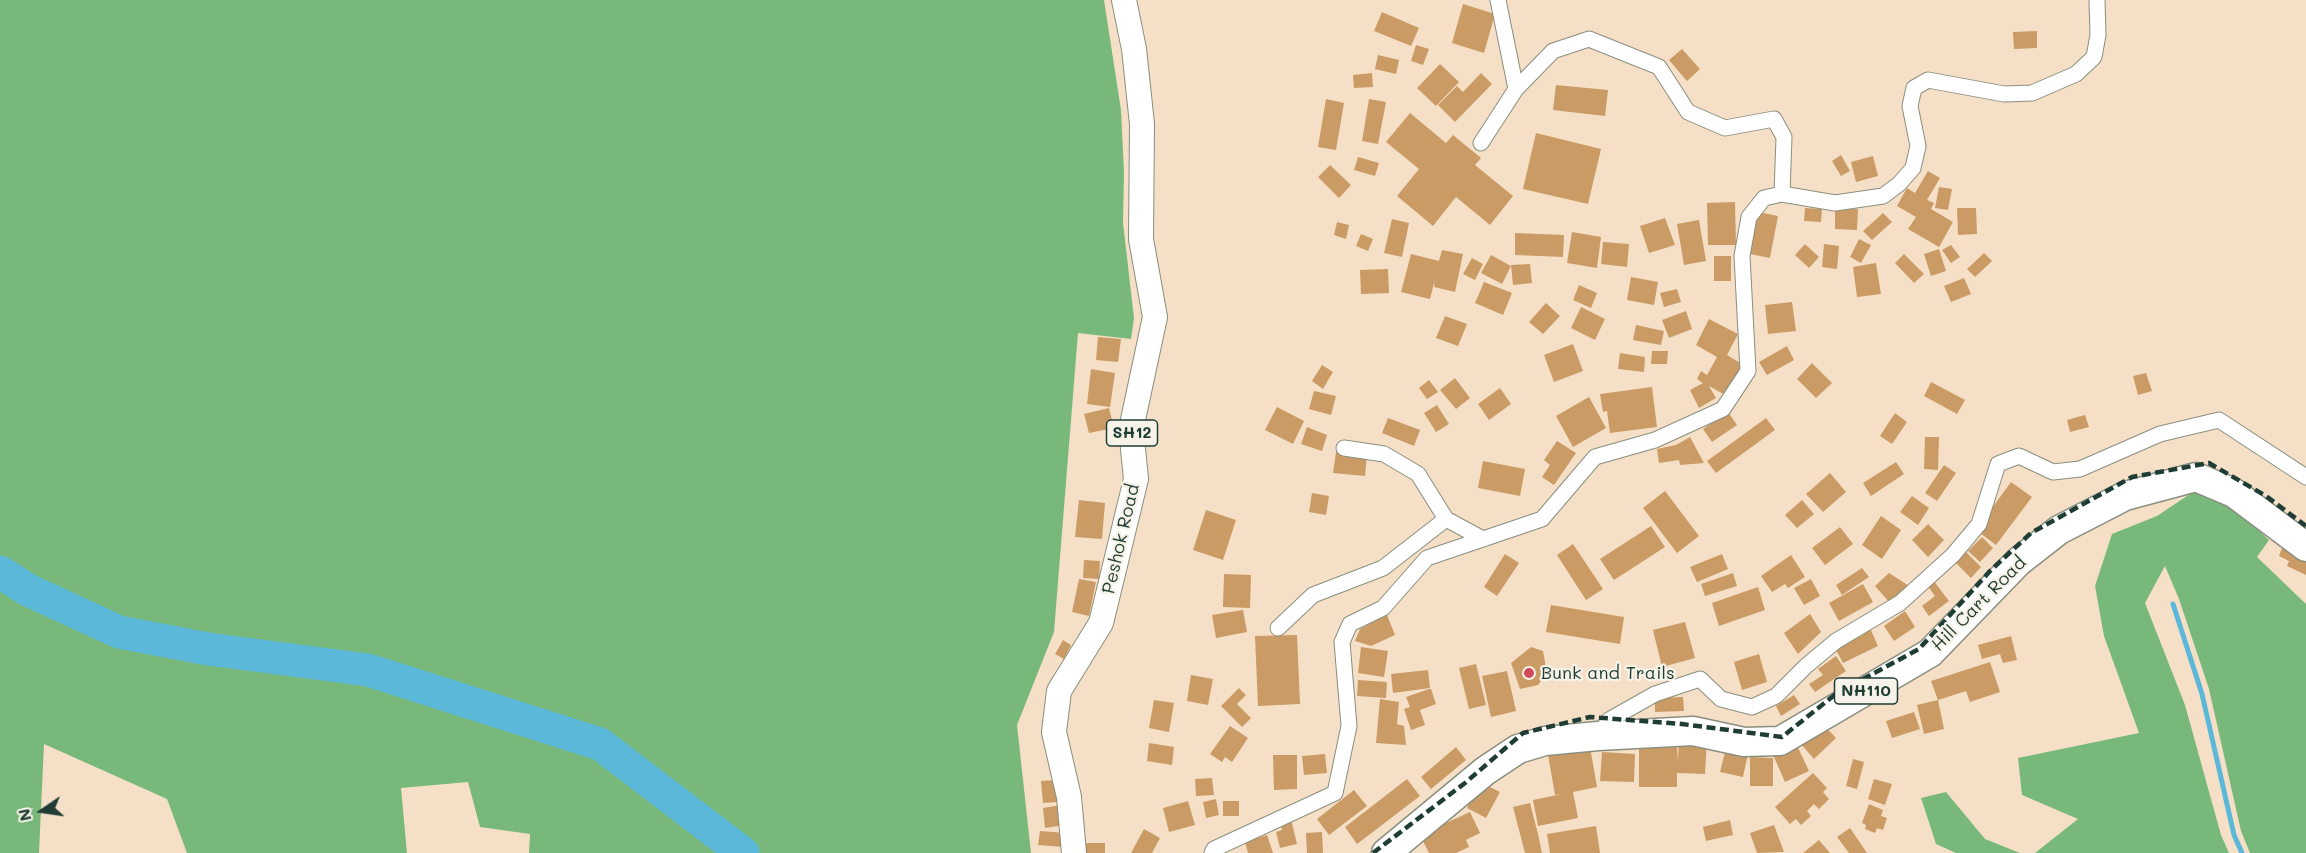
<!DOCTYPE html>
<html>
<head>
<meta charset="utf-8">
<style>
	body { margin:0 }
	#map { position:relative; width:2306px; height:853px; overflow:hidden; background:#f5e0c7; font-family:Mali,sans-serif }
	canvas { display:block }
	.north { position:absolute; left:12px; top:781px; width:60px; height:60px; -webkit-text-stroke:4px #f7f3e8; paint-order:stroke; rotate:257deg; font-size:16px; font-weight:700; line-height:24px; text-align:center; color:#1f3d34 }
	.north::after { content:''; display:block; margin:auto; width:21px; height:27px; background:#1f3d34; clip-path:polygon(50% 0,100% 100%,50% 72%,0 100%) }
</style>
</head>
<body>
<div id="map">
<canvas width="2306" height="853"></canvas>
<div class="north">N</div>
</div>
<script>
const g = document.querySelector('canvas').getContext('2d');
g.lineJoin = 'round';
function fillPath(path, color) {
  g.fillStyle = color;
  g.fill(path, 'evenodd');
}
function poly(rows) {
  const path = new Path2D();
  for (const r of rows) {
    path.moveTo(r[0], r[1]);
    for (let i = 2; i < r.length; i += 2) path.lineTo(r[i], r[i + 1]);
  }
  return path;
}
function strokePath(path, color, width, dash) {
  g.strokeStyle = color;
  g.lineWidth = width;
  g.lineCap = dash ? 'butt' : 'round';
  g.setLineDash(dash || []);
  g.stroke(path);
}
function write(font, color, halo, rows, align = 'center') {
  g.font = font + ' Mali,sans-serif';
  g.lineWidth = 4.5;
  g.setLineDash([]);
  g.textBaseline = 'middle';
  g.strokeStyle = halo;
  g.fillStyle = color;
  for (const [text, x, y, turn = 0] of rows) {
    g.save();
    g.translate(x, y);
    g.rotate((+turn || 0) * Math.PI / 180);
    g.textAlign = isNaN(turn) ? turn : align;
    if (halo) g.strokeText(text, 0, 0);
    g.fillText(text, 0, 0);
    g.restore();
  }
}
fillPath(poly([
	[0,0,1104,0,1121,110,1124,172,1123,223,1134,318,1131,339,1078,333,1054,632,1017,725,1031,853,752,853,602,738,369,662,119,627,21,577,0,563],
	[2196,490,2229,503,2269,540,2257,557,2306,604,2306,853,2250,853,2241,831,2209,689,2179,599,2165,566,2145,603,2185,705,2221,835,2229,853,2035,853,2078,819,2022,795,2018,758,2139,733,2104,636,2095,586,2112,534,2157,516],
	[0,581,26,598,118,641,369,679,594,754,723,853,529,853,530,834,480,827,468,782,401,788,407,853,187,853,167,799,44,744,39,853,0,853],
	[1946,792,1985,839,2020,853,1956,853,1936,844,1921,798]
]), '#78b97b');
strokePath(poly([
	[2173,604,2202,694,2234,835,2242,853]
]), '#5bb8d9', 5);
strokePath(poly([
	[0,572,28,590,119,632,208,649,368,670,600,744,743,853]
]), '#5bb8d9', 33);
fillPath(poly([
	[1463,4,1495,14,1484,53,1452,43],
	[1382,12,1419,28,1411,46,1374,31],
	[2037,31,2037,48,2014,49,2013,32],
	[1416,45,1429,49,1423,65,1411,61],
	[1682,49,1700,69,1687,81,1669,60],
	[1378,55,1399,60,1396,74,1375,69],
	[1440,64,1459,82,1436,106,1417,88],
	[1372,73,1373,87,1354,88,1353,75],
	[1481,73,1492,84,1455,122,1438,105,1457,86,1463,92],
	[1556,85,1608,90,1605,116,1553,110],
	[1326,99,1344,103,1336,150,1318,147],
	[1369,99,1386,102,1378,144,1362,141],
	[1410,113,1446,143,1453,135,1481,158,1475,165,1513,196,1490,225,1456,197,1433,226,1397,196,1419,169,1386,142],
	[1536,133,1601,149,1588,204,1523,189],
	[1841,155,1850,171,1841,176,1832,161],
	[1873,156,1878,176,1856,182,1851,162],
	[1358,157,1379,163,1375,176,1354,170],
	[1330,165,1351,185,1339,198,1318,177],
	[1928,171,1940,178,1927,200,1934,203,1931,209,1953,222,1939,247,1908,229,1916,217,1897,206,1907,188,1915,193],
	[1939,187,1952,189,1948,210,1935,208],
	[1735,202,1736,245,1708,245,1707,203],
	[1805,208,1822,209,1821,222,1804,221],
	[1957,208,1976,208,1977,234,1958,235],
	[1835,209,1858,209,1857,230,1835,229],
	[1758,212,1778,216,1770,258,1750,254],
	[1883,213,1892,222,1872,240,1863,231],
	[1665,218,1675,245,1649,253,1640,226],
	[1392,219,1409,223,1402,257,1384,253],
	[1699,220,1706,261,1684,265,1677,224],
	[1337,222,1349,225,1346,239,1334,235],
	[1572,232,1601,237,1597,268,1567,263],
	[1515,233,1564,235,1563,257,1515,255],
	[1361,234,1373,239,1368,251,1356,246],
	[1859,239,1871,245,1861,263,1850,257],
	[1603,242,1629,244,1627,267,1601,264],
	[1805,244,1819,257,1809,268,1795,255],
	[1824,244,1839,246,1837,269,1822,267],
	[1951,245,1960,257,1951,263,1942,250],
	[1939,249,1946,271,1931,276,1924,254],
	[1442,250,1463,254,1455,292,1434,287,1435,279,1430,299,1401,292,1411,254,1439,261],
	[1984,253,1992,261,1975,277,1967,269],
	[1904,254,1924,274,1914,283,1895,263],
	[1491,255,1511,266,1502,284,1481,273],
	[1714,256,1731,256,1731,281,1714,281],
	[1472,258,1483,264,1475,280,1463,274],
	[1876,263,1881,294,1857,297,1853,267],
	[1530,264,1532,283,1513,285,1511,265],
	[1388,269,1389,293,1361,294,1360,270],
	[1631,277,1658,282,1654,305,1627,300],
	[1964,278,1971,294,1951,302,1944,286],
	[1484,282,1512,293,1503,315,1475,303],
	[1579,285,1597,293,1591,308,1573,300],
	[1677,289,1681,302,1664,307,1660,293],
	[1792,302,1796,331,1768,334,1765,305],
	[1546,303,1560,316,1543,334,1529,322],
	[1581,307,1605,319,1595,340,1571,328],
	[1686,311,1692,329,1669,338,1662,320],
	[1445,316,1467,324,1458,346,1436,338],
	[1709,319,1738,334,1727,355,1742,364,1725,395,1709,386,1716,398,1699,408,1690,390,1703,383,1697,379,1701,371,1707,375,1717,357,1696,345],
	[1636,325,1664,331,1661,345,1633,340],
	[1098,337,1121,339,1118,362,1096,360],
	[1573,344,1583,371,1554,382,1544,355],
	[1787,346,1794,360,1767,375,1759,362],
	[1652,351,1668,351,1667,364,1651,364],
	[1620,353,1645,357,1644,372,1618,369],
	[1812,363,1832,383,1816,398,1797,379],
	[1322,365,1333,372,1323,389,1312,381],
	[1091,369,1115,373,1110,407,1087,404],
	[2146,373,2152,391,2138,395,2133,376],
	[1455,378,1470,398,1456,409,1440,390],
	[1429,380,1438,392,1427,399,1419,388],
	[1931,382,1965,400,1957,414,1924,396],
	[1652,387,1657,427,1610,433,1607,411,1603,412,1600,394],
	[1500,388,1511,404,1489,420,1478,404],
	[1314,391,1336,396,1331,415,1309,409],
	[1589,397,1606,428,1573,447,1556,416],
	[1437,405,1449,424,1436,432,1424,413],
	[1277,407,1304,421,1293,444,1265,430],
	[1109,408,1114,428,1089,433,1084,414],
	[1728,412,1737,425,1712,442,1703,429],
	[1895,413,1907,422,1892,444,1880,436],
	[2085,415,2089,427,2070,432,2067,420],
	[1388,418,1420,430,1414,446,1382,433],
	[1766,418,1775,430,1716,473,1707,461],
	[1307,427,1327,435,1322,451,1301,444],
	[1690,437,1704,463,1680,465,1679,460,1659,463,1657,449,1676,445],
	[1925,437,1939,437,1938,470,1924,469],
	[1557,441,1576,453,1554,485,1542,477,1550,465,1544,460],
	[1336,452,1367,455,1365,476,1333,473],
	[1483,461,1525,469,1520,496,1478,488],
	[1896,462,1904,474,1871,496,1863,483],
	[1944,465,1956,473,1937,501,1925,493],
	[1830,473,1846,492,1823,512,1806,494],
	[2011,482,2032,497,1996,545,1976,530],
	[1665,491,1699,536,1677,553,1643,508],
	[1312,493,1329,496,1326,515,1309,512],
	[1912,496,1929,508,1918,525,1900,512],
	[1079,500,1105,503,1102,539,1075,537],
	[1802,500,1814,514,1797,528,1785,515],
	[1206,510,1236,520,1223,560,1193,550],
	[1881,516,1901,530,1882,559,1862,545],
	[1928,524,1944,540,1928,557,1912,540],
	[1651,526,1665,547,1614,580,1600,559],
	[1840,527,1853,544,1825,565,1812,548],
	[1982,537,1993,548,1980,562,1968,551],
	[1573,544,1603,589,1586,600,1557,555],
	[2282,548,2306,561,2306,575,2287,566,2289,561,2279,556],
	[1963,549,1981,567,1971,578,1953,560],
	[1505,554,1519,563,1497,596,1484,587],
	[1722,554,1728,569,1697,582,1690,567],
	[1791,555,1805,577,1788,588,1785,584,1772,592,1761,576],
	[1084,560,1100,561,1099,579,1083,578],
	[1862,568,1869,577,1842,595,1836,585],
	[1733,573,1737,586,1705,596,1701,584],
	[1889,573,1909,586,1890,603,1875,586],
	[1224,574,1251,575,1250,608,1223,607],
	[1079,579,1096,582,1089,616,1072,612],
	[1811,579,1820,596,1804,605,1794,588],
	[1933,580,1949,601,1929,616,1922,606,1935,596,1927,585],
	[1863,584,1873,602,1839,621,1829,603],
	[1758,587,1765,610,1719,626,1712,603],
	[1551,605,1624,617,1620,644,1546,632],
	[1243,610,1247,632,1216,638,1212,615],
	[1905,611,1915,627,1894,641,1884,626],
	[1810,614,1821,632,1798,654,1784,633],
	[1387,615,1395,635,1371,646,1355,641,1360,629],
	[1685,622,1695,658,1662,667,1653,630],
	[1870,628,1878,646,1843,663,1834,646],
	[1297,635,1300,704,1258,706,1255,636],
	[2011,636,2017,660,2003,663,2000,654,1982,659,1978,645],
	[1063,640,1071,645,1064,659,1055,654],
	[1361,647,1388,651,1384,677,1358,673],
	[1531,647,1543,651,1546,667,1542,680,1538,685,1520,689,1511,663],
	[1759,654,1767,682,1742,690,1734,662],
	[1836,656,1846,671,1815,692,1809,684,1823,675,1818,669],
	[1990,662,2000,692,1970,702,1966,691,1938,700,1931,681],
	[1476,664,1486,705,1469,709,1459,668],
	[1428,670,1430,688,1393,693,1391,674],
	[1507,671,1516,711,1491,717,1482,676],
	[1191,675,1213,679,1208,705,1187,701],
	[1358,680,1387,682,1386,698,1357,696],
	[1239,688,1246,695,1237,704,1251,718,1242,727,1221,706],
	[1429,689,1431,689,1436,704,1420,710,1425,725,1411,730,1404,709,1410,707,1406,697],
	[1794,695,1800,704,1781,716,1776,706],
	[1683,697,1684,711,1655,712,1655,698],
	[1380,699,1399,702,1397,724,1404,726,1406,745,1376,743],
	[1154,700,1174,703,1169,732,1149,728],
	[1938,700,1944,729,1924,734,1917,705],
	[1914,712,1920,729,1892,738,1886,721],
	[1823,724,1836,738,1814,759,1801,744],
	[1230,726,1248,738,1232,762,1225,757,1222,762,1210,754],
	[1793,737,1809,771,1785,782,1770,748],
	[1679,738,1707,739,1705,774,1677,773,1677,787,1639,787,1639,747,1677,747,1678,761],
	[1149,743,1174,747,1172,765,1147,761],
	[1727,744,1749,749,1743,777,1720,772],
	[1456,747,1466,760,1431,789,1421,777],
	[1590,747,1597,787,1573,792,1578,818,1538,826,1533,800,1562,794,1555,795,1547,749],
	[1602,752,1635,754,1634,782,1600,781],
	[1325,754,1327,773,1304,775,1302,756],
	[1273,755,1297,755,1297,789,1274,790],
	[1750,757,1773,758,1773,786,1750,786],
	[1853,759,1864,762,1857,789,1846,786],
	[1813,773,1827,788,1823,792,1829,799,1819,809,1814,804,1807,811,1811,816,1801,825,1796,819,1790,824,1775,807],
	[1212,778,1214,795,1196,796,1195,779],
	[1407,779,1420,796,1357,844,1345,827],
	[1874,779,1892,784,1885,805,1868,799],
	[1056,780,1058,802,1043,803,1041,781],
	[1480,782,1500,792,1486,818,1467,808],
	[1354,790,1367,806,1329,835,1317,819],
	[1216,799,1219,815,1206,818,1203,802],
	[1188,801,1195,825,1169,832,1163,808],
	[1223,801,1239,801,1239,816,1223,816],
	[1530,803,1538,834,1542,853,1525,853,1513,807],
	[1869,804,1883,810,1881,816,1887,818,1883,830,1877,828,1875,833,1865,829,1866,825,1862,823],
	[1061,805,1065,825,1045,828,1043,808],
	[1470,812,1480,833,1466,840,1469,847,1456,853,1429,853,1420,835],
	[1291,819,1297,844,1280,848,1276,832,1282,830,1280,822],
	[1730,820,1733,835,1706,841,1703,827],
	[1774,825,1784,852,1757,853,1750,833],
	[1596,826,1600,853,1550,853,1547,834],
	[1850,828,1867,853,1849,853,1837,837],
	[1144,829,1160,838,1152,853,1131,853],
	[1040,831,1066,833,1065,847,1038,845],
	[1322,832,1323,853,1307,853,1306,833],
	[1267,835,1273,853,1248,853,1245,842],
	[1819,840,1830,853,1803,853],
	[1081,843,1105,843,1105,853,1081,853]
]), '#ca9b64');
const street = poly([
	[1498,0,1516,89,1553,51,1589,39,1659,67,1688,112,1725,128,1774,119,1784,137,1782,194],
	[1481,143,1516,89],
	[1344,448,1384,454,1418,474,1446,519],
	[1278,628,1313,595,1383,568,1446,519,1483,539],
	[1598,736,1609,720,1655,694,1700,679,1721,699,1752,707,1776,696,1806,666,1836,641,1900,603,1953,555,1979,524,1998,464,2019,456,2053,472,2080,469,2160,434,2219,420,2306,477],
	[1212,853,1214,849,1335,793,1349,726,1342,642,1350,624,1383,608,1427,558,1542,519,1595,457,1655,440,1723,409,1748,371,1742,256,1749,217,1764,198,1782,194,1835,203,1883,196,1899,184,1913,168,1918,146,1910,106,1914,88,1928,80,2004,94,2032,93,2076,74,2094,57,2098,35,2097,0]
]);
const primary = poly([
	[1074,853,1069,797,1054,732,1059,691,1101,623,1136,479,1131,429,1155,317,1141,239,1142,124,1134,49,1124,0]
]);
const highway = poly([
	[1386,853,1485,771,1518,749,1545,741,1598,736,1693,731,1744,742,1780,741,1930,653,2018,562,2059,530,2125,496,2196,477,2234,493,2306,547]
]);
strokePath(street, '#8a8e7e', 17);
strokePath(primary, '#8a8e7e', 26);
strokePath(highway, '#8a8e7e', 31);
strokePath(street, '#fff', 15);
strokePath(primary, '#fff', 24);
strokePath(highway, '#fff', 28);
strokePath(poly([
	[1373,853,1465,783,1523,733,1590,717,1682,724,1782,737,1837,693,1919,649,1990,571,2031,533,2132,477,2209,463,2266,496,2306,526]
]), '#1f3d34', 4.5, [9, 4.5]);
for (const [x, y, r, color] of [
	[1529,673,6,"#d1495b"]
]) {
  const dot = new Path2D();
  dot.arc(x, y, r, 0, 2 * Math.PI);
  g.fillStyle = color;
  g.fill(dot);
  strokePath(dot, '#f7f3e8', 2);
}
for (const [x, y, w] of [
	[1132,433,51],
	[1866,691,63]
]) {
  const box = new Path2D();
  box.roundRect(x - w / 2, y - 13, w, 26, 4.5);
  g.fillStyle = '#f7f3e8';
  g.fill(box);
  strokePath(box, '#1f3d34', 1.5);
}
write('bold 16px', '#1f3d34', null, [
	["SH12",1132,433],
	["NH110",1866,691]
]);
write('18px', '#1f3d34', '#f7f3e8', [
	["Peshok Road",1121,539,-77],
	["Hill Cart Road",1979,604,-45]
]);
write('18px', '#1f3d34', '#f7f3e8', [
	["Bunk and Trails",1541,673]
], 'left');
</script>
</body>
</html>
